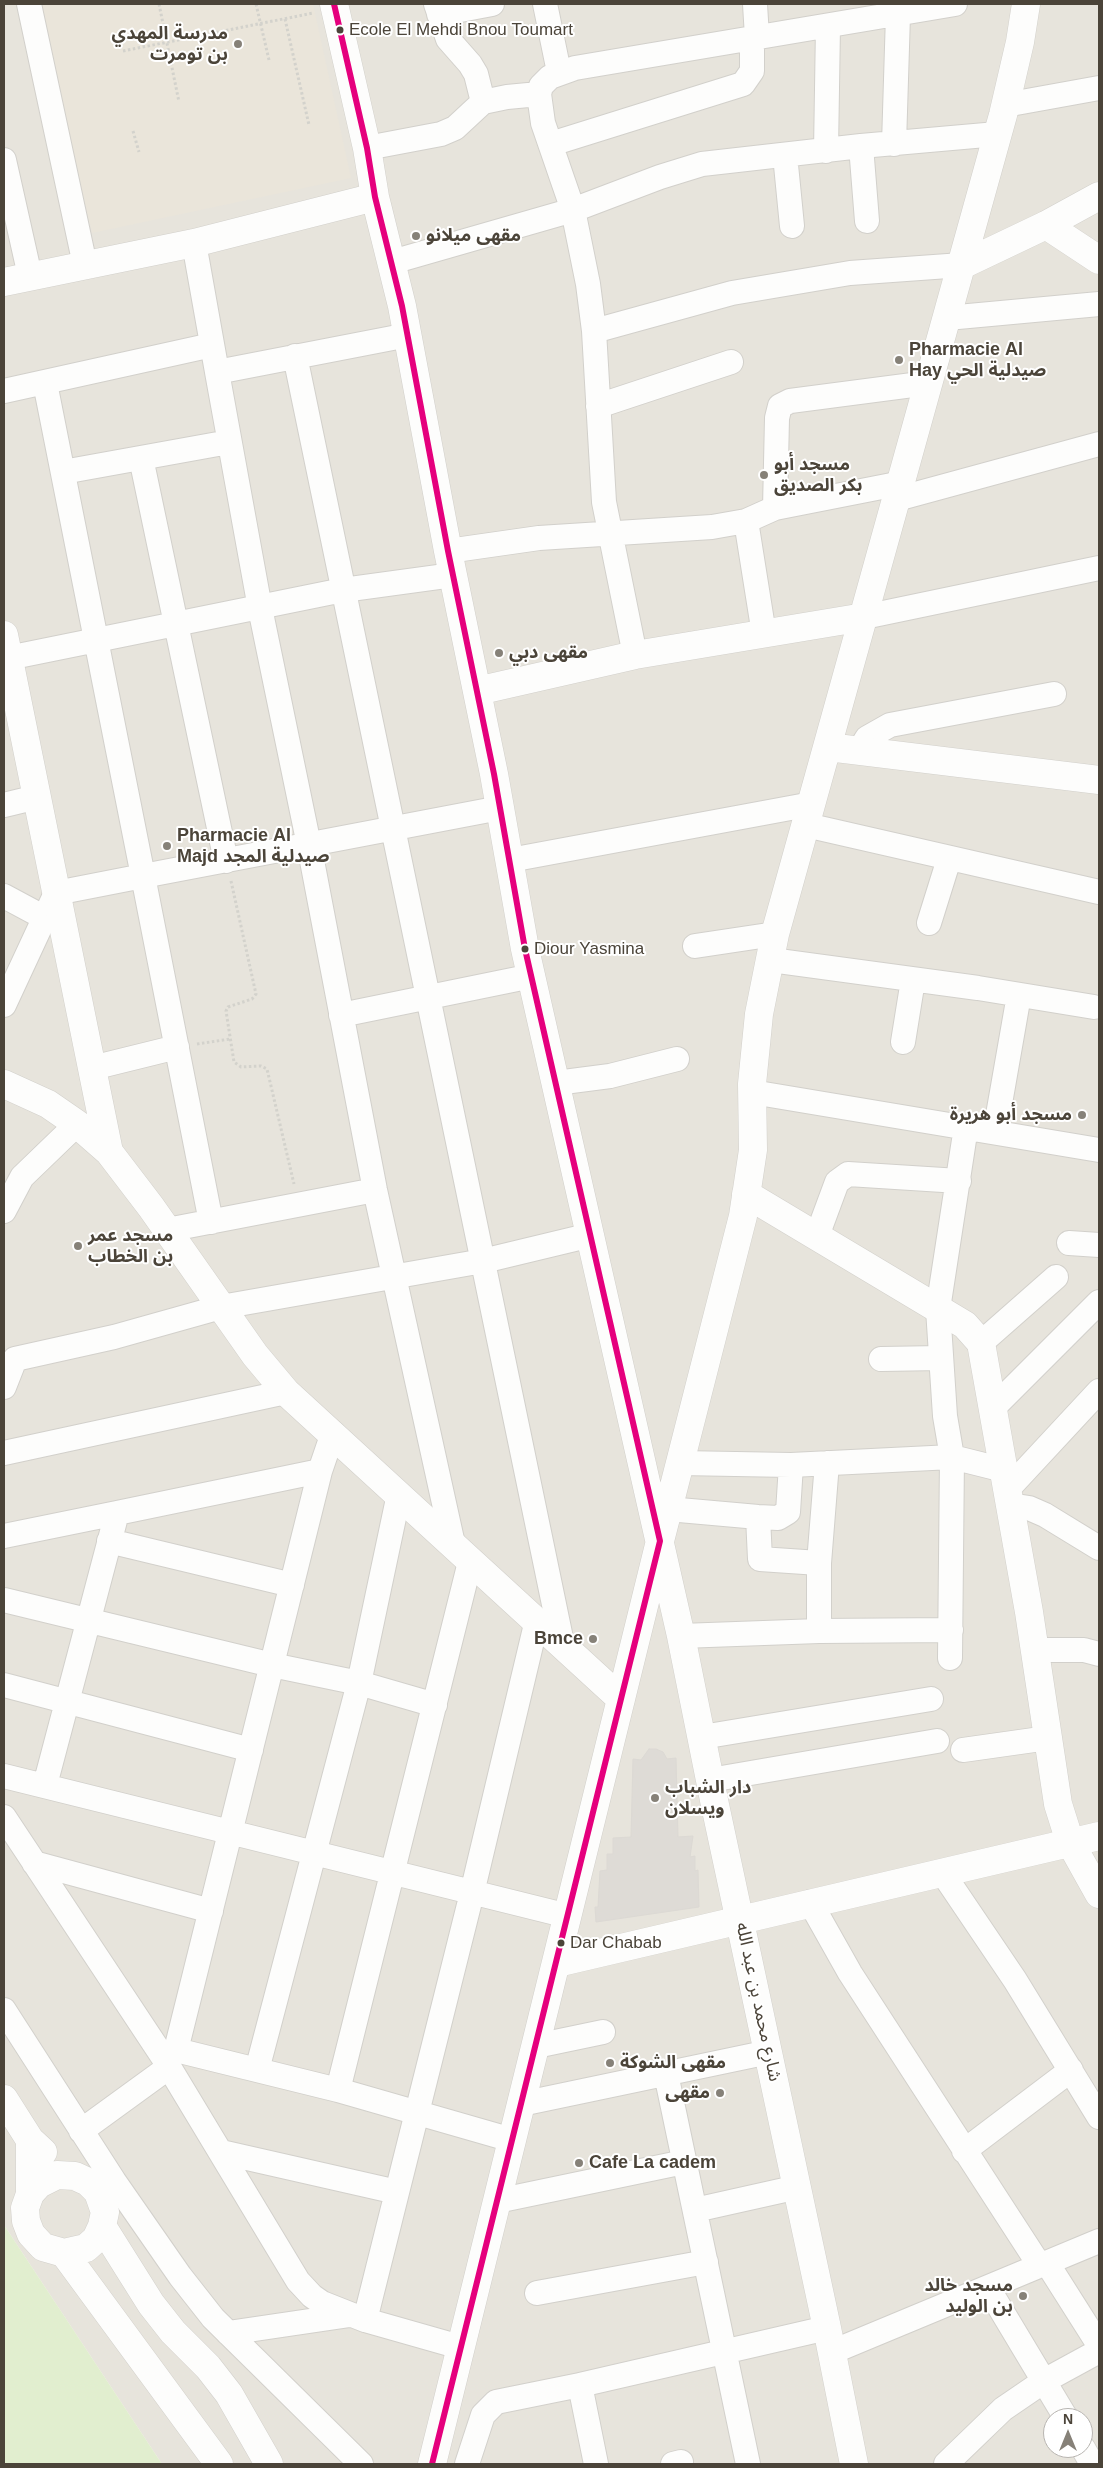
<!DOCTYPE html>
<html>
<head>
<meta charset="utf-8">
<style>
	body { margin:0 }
	#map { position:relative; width:1103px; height:2468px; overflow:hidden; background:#f4f2ee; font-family:Arial,sans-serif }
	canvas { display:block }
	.frame { position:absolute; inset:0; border:5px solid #4b4439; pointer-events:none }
	.north { position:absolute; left:1043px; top:2408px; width:50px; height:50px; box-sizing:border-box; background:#fff; border:1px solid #b7b4b0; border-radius:50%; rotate:0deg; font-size:14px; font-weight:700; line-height:20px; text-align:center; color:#4b4439 }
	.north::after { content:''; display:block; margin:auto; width:18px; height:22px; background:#868178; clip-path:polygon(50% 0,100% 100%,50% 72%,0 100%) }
</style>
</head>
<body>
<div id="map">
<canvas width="1103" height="2468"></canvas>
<div class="frame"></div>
<div class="north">N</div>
</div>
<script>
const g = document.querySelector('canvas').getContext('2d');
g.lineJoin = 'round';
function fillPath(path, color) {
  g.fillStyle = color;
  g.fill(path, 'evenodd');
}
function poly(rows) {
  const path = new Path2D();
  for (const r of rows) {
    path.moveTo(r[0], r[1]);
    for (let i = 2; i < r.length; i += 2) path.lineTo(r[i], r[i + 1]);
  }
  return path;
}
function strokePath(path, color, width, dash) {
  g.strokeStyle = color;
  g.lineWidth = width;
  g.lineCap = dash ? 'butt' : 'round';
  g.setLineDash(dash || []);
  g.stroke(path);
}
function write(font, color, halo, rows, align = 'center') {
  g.font = font + ' Arial,"Noto Sans Arabic",sans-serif';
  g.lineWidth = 4;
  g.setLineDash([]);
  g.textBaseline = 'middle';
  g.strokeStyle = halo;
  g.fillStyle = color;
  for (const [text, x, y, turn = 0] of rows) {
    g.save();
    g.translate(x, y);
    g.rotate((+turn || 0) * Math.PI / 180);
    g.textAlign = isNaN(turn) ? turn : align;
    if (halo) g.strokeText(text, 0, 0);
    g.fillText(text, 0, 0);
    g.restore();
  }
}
fillPath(poly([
	[4,4,1099,4,1099,2464,162,2464,4,2225],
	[1053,2418,1083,2418,1083,2448,1053,2448]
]), '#e7e4dc');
fillPath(poly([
	[38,4,313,4,351,178,92,233]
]), '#eae5da');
fillPath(poly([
	[4,2225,162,2464,4,2464]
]), '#e1eecf');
const building = poly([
	[649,1749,656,1749,663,1752,667,1759,676,1758,678,1837,693,1836,690,1857,695,1856,695,1871,698,1870,699,1907,596,1922,595,1907,598,1907,600,1871,607,1870,607,1854,613,1854,613,1838,631,1837,633,1759,641,1760,649,1749]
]);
fillPath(building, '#dedbd6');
strokePath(building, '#dcd9d4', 1);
const minor = poly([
	[29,4,85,265],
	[436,4,448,39,470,64,476,74,483,102],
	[545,4,559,72],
	[755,4,757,37],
	[439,14,492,4],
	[1005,105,1099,88],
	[551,144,743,84,752,71,752,38],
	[894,144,898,15],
	[861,146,867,221],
	[367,148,441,134,455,128,483,102,507,97,539,94],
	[826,151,828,26],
	[785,155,792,226],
	[4,160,30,276],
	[194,243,217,372,408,335],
	[392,262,573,210,660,177,702,164,861,146,997,134],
	[947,318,1099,304],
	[594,331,732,293,850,273,962,265],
	[295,356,562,1643],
	[217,372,260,608,309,845,375,1190,453,1544],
	[4,391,212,345],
	[598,406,731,362],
	[141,458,226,861],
	[63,472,229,442],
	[902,483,775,508,777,418,780,406,790,401,928,383],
	[897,499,1099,444],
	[746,521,764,634],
	[448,551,539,538,712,527,746,521,775,508],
	[864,617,1099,568],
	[635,655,604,502,594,331,588,284,573,210,543,123,539,94,541,86,550,77,575,68,955,4],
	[8,658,343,590,453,575],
	[859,751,867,738,890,725,1054,694],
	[4,805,37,797],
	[806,825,1099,892],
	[510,860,812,804],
	[4,896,45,918],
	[929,923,949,859],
	[695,946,775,934],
	[771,960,978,988,1094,1007],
	[4,1005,56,893,143,876,45,383],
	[341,1015,532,976],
	[903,1042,913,980],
	[92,1068,177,1047],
	[556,1083,610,1076,677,1059],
	[752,1092,1099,1150],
	[966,1127,938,1309,945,1416,952,1457,1004,1470],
	[995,1132,1019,995],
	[4,1211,22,1177,77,1124],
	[211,1222,143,876,500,808],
	[167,1230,375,1190],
	[817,1236,837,1182,848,1174,959,1181],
	[1069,1243,1099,1245],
	[981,1343,1056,1277],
	[881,1359,941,1358],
	[4,1387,15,1359,114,1337,221,1307,483,1261,591,1235],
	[993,1408,1099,1302],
	[4,1453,286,1392],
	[791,1465,952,1457,950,1658],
	[1007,1490,1099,1391],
	[1010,1505,1029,1508,1045,1515,1099,1548],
	[668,1509,758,1517,778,1518,788,1512,791,1465,680,1463],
	[4,1536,117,1513],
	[109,1541,292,1585],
	[470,1562,338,2090,512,2140],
	[819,1563,827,1463],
	[4,1600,272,1665,359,1683,435,1705],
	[819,1631,951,1630],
	[681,1636,819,1631,819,1563,760,1559,758,1517],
	[1035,1650,1084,1650,1099,1654],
	[4,1685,251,1750],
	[702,1737,931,1699],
	[963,1750,1048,1738],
	[4,1776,568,1916],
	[710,1780,937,1741],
	[45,1785,117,1513,320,1471],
	[4,1817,163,2057],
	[34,1863,211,1911],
	[942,1872,1015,1980,1099,2117],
	[810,1902,850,1973,1040,2266],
	[4,2010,114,2181,180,2276,213,2318,361,2464],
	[536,2046,603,2032],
	[176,2050,163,2057,298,2281,312,2296,322,2303,365,2320],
	[257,2070,176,2050,320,1471,333,1433],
	[666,2074,748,2464],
	[338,2090,257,2070,359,1683,399,1494],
	[521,2104,769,2052],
	[81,2131,169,2067],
	[964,2151,1071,2070],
	[221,2152,397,2192],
	[497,2201,684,2162],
	[695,2210,798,2187],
	[1047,2263,1099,2345],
	[988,2288,1066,2418],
	[537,2293,706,2262],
	[228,2333,350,2315],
	[460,2347,365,2320,472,1893,537,1620],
	[832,2352,1099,2241],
	[580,2385,827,2328],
	[1083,2448,1092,2464],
	[467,2464,483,2415,496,2402,580,2385,596,2464],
	[673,2464,681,2462],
	[946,2464,1003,2409,1044,2381,1099,2351]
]);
const tertiary = poly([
	[334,4,367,148,375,197,402,306,448,551,494,774,525,949,681,1636,715,1805,827,2328,854,2464],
	[1046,225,1099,260],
	[962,265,1046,225,1099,196],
	[4,282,194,243,375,197],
	[4,635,109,1152],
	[477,691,635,655,864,617],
	[828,747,1099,780],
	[4,1084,48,1104,77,1124,109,1152,151,1207,255,1355,286,1392,621,1699],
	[746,1194,965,1325,981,1343,1029,1612,1058,1804,1070,1842,1099,1894],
	[557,1963,1099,1836],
	[4,2099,30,2140,43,2152],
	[30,2140,30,2194,25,2208,26,2221,31,2234,43,2247,64,2253,86,2248,96,2239,102,2226,105,2212,98,2192,88,2182,75,2176,57,2175,39,2184,30,2194],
	[102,2226,151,2304,173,2332,208,2367,229,2394,269,2464],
	[64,2253,219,2464],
	[432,2464,660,1541,743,1216,753,1150,752,1084,759,1014,775,934,1003,115,1020,42,1026,4]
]);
strokePath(minor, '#d2d0cb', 26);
strokePath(tertiary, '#d2d0cb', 29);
strokePath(poly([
	[159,4,179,102],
	[256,4,269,60],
	[285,19,309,125],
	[123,51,313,13],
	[133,131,139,152],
	[231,881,256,994,252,999,228,1007,226,1011,234,1062,241,1067,261,1066,267,1069,294,1184],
	[197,1044,230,1039]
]), '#d3d2cc', 3, [2.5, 2.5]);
strokePath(minor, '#fdfdfc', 24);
strokePath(tertiary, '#fdfdfc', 28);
strokePath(poly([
	[334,4,367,148,375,197,402,306,448,551,494,774,525,949,660,1541,432,2464]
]), '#e5007d', 6);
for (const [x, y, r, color] of [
	[340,30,4.5,"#4b4439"],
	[238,44,5,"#868178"],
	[416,236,5,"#868178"],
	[899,360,5,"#868178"],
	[764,475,5,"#868178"],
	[499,653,5,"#868178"],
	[167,846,5,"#868178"],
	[525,949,4.5,"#4b4439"],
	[1082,1115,5,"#868178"],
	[78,1246,5,"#868178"],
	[593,1639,5,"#868178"],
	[655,1798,5,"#868178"],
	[561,1943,4.5,"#4b4439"],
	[610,2063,5,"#868178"],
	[720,2093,5,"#868178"],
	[579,2163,5,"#868178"],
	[1023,2296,5,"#868178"]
]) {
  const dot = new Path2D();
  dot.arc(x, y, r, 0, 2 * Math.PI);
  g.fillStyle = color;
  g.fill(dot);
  strokePath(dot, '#fff', 2);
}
write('17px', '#4b4439', '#fff', [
	["Ecole El Mehdi Bnou Toumart",349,30],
	["Diour Yasmina",534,949],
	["Dar Chabab",570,1943]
], 'left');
write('bold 18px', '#4b4439', '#fff', [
	["مدرسة المهدي",228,34,"right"],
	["بن تومرت",228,55,"right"],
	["مقهى ميلانو",426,236],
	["Pharmacie Al",909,350],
	["Hay صيدلية الحي",909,371],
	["مسجد أبو",774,465],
	["بكر الصديق",774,486],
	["مقهى دبي",509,653],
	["Pharmacie Al",177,836],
	["Majd صيدلية المجد",177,857],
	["مسجد أبو هريرة",1072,1115,"right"],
	["مسجد عمر",88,1236],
	["بن الخطاب",88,1257],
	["Bmce",583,1639,"right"],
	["دار الشباب",665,1788],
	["ويسلان",665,1809],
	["مقهى الشوكة",620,2063],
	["مقهى",710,2093,"right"],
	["Cafe La cadem",589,2163],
	["مسجد خالد",1013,2286,"right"],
	["بن الوليد",1013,2307,"right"]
], 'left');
write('18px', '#4b4439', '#fff', [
	["شارع محمد بن عبد الله",758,2002,78]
]);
</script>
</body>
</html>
